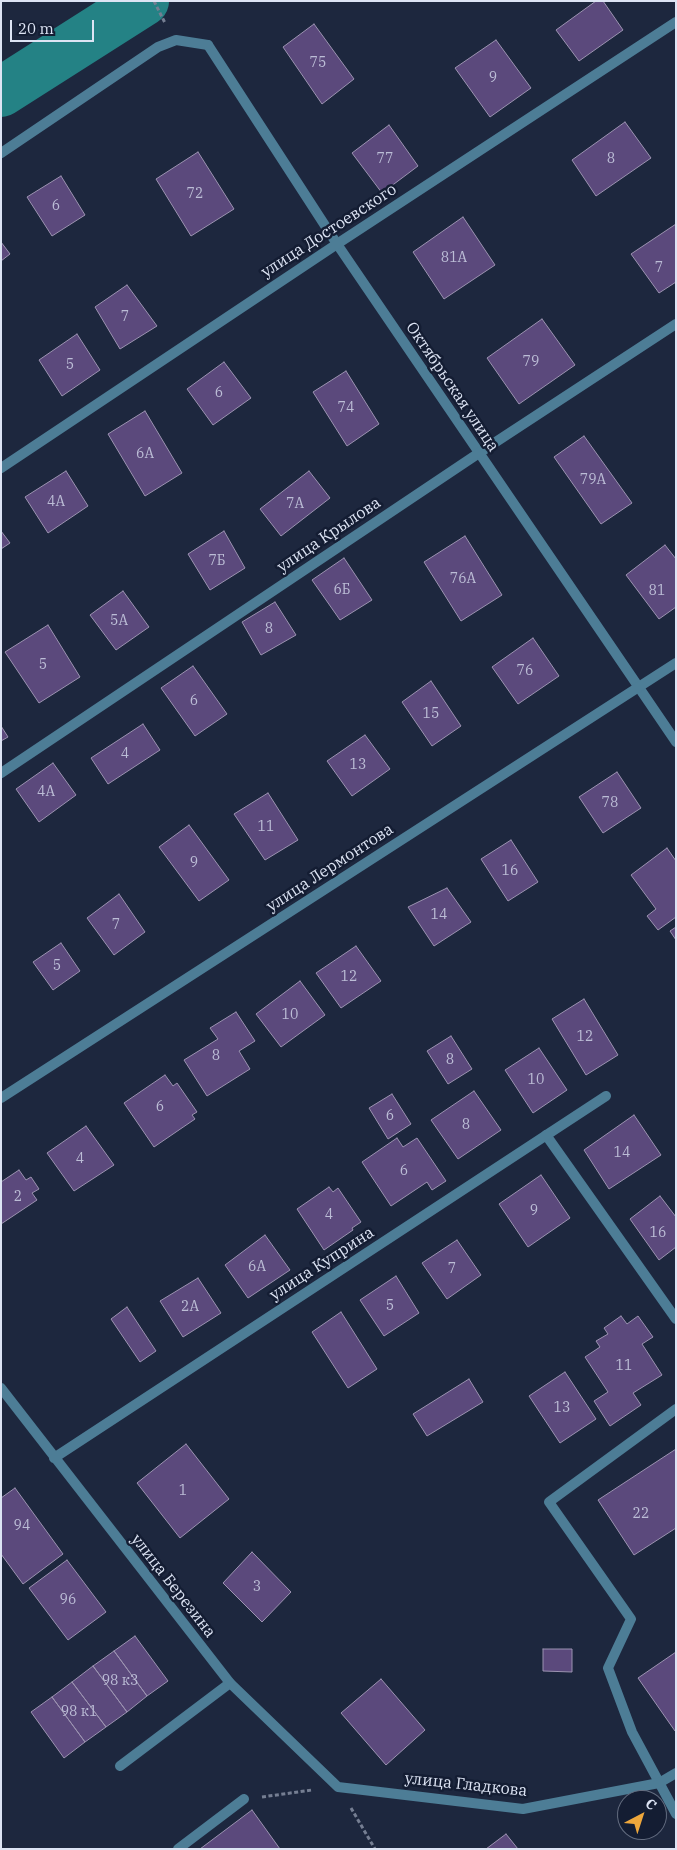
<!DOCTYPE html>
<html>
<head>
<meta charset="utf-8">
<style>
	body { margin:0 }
	#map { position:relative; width:677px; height:1850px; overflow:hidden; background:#1d273e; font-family:"IBM Plex Serif",serif }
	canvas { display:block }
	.frame { position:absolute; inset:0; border:2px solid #dde4f4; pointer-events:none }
	.north { position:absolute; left:617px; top:1790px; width:50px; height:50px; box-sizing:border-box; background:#141d33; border:1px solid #646d80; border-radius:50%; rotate:40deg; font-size:14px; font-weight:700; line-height:20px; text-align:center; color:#dde4f4 }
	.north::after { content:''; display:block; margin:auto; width:18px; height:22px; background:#eea73c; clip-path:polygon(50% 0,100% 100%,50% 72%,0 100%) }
	.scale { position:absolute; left:10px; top:20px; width:84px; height:22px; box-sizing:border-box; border:2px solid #dde4f4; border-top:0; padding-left:6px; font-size:15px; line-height:18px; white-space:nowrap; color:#dde4f4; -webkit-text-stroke:4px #141d33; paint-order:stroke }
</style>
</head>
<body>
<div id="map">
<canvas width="677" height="1850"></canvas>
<div class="frame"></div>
<div class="north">С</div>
<div class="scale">20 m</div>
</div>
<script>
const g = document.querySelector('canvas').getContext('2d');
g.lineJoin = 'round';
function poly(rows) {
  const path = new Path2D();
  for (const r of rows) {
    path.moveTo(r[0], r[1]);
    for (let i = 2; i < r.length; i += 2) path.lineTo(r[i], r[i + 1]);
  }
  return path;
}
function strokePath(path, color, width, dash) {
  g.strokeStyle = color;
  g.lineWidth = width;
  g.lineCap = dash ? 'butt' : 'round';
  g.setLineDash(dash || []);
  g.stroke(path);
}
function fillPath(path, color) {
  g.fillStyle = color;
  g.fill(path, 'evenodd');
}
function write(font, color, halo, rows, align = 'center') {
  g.font = font + ' "IBM Plex Serif",serif';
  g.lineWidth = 5;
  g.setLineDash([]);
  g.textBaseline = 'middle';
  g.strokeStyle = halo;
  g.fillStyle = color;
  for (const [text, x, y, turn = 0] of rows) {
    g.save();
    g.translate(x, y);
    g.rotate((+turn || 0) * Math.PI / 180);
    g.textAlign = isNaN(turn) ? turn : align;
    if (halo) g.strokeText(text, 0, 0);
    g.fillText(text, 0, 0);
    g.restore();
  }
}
strokePath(poly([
	[1,92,144,1]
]), '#248285', 50);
const building = poly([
	[596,1,603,1,623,30,579,61,556,30,596,1],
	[314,24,354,79,322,104,283,47,314,24],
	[496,40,531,88,490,117,455,68,496,40],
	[625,122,651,158,596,196,572,160,625,122],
	[389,125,418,166,382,193,352,153,389,125],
	[198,152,234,209,191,236,156,179,198,152],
	[61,176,85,215,52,236,27,197,61,176],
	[463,217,495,265,444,299,413,252,463,217],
	[676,224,676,282,659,293,631,254,676,224],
	[1,242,10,254,1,261,1,242],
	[127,285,157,326,120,349,95,307,127,285],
	[542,319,575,365,519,404,487,358,542,319],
	[77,334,100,370,62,396,39,360,77,334],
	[224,362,251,398,213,425,187,389,224,362],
	[346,371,379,424,347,446,313,392,346,371],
	[145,411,182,473,145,496,108,434,145,411],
	[584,436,632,503,601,524,554,457,584,436],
	[66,471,88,506,48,533,25,497,66,471],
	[309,471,330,498,281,536,260,509,309,471],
	[1,531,10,543,1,549,1,531],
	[224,531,245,568,210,590,188,554,224,531],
	[465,536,502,595,461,621,424,562,465,536],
	[665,545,676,559,676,607,659,619,626,575,665,545],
	[344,558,372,600,340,620,312,580,344,558],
	[123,591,149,627,116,650,90,615,123,591],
	[275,602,296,635,261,655,242,622,275,602],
	[48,625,80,677,39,703,5,652,48,625],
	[533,638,559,676,518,704,492,667,533,638],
	[193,666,227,714,195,736,161,688,193,666],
	[431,681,461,726,432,746,402,702,431,681],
	[143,724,160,750,108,784,91,758,143,724],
	[1,726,8,737,1,741,1,726],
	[365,735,390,769,352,796,327,761,365,735],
	[53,763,76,795,39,822,16,789,53,763],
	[617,772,641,808,603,833,579,797,617,772],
	[268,793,298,840,265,860,234,814,268,793],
	[189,825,229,880,199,901,159,847,189,825],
	[511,840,538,882,508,901,481,859,511,840],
	[667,848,676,861,676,917,658,930,647,916,656,909,631,875,667,848],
	[447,888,471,922,434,946,408,907,447,888],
	[119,894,145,932,114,955,87,918,119,894],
	[676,927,676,940,670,931,676,927],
	[61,943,80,971,53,990,33,962,61,943],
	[356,946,381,981,341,1008,316,973,356,946],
	[300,981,325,1015,281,1047,256,1014,300,981],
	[584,999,618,1055,586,1075,552,1019,584,999],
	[236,1012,255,1041,239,1051,250,1069,207,1096,184,1060,218,1039,210,1028,236,1012],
	[451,1036,472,1069,448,1084,427,1051,451,1036],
	[539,1048,567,1090,533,1113,505,1070,539,1048],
	[165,1075,173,1086,177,1083,197,1112,192,1115,195,1119,154,1147,124,1103,165,1075],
	[474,1091,501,1130,458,1159,431,1120,474,1091],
	[392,1094,411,1124,388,1139,369,1108,392,1094],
	[634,1115,661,1155,609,1189,584,1150,634,1115],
	[86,1126,114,1165,74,1191,47,1153,86,1126],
	[397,1138,403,1147,417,1138,446,1181,432,1190,427,1182,391,1206,362,1162,397,1138],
	[19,1170,26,1180,31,1177,39,1189,32,1193,37,1200,1,1224,1,1182,19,1170],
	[541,1175,570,1218,528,1247,499,1204,541,1175],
	[329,1187,333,1192,338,1188,361,1222,352,1228,353,1230,324,1250,297,1209,329,1187],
	[660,1196,676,1217,676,1247,659,1260,630,1219,660,1196],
	[265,1235,290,1270,248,1298,225,1265,265,1235],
	[457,1240,481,1275,447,1299,422,1263,457,1240],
	[396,1276,419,1313,384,1336,360,1300,396,1276],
	[198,1278,221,1313,183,1337,160,1301,198,1278],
	[127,1307,156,1351,140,1362,111,1319,127,1307],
	[341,1312,377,1369,348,1388,312,1332,341,1312],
	[621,1316,627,1324,638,1316,653,1337,642,1344,662,1375,633,1393,641,1405,610,1426,594,1401,608,1392,585,1357,600,1347,596,1341,608,1334,604,1328,621,1316],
	[565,1372,596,1419,560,1443,529,1396,565,1372],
	[469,1379,483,1402,427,1436,413,1414,469,1379],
	[186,1444,229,1499,180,1538,137,1483,186,1444],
	[676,1449,676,1528,634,1555,598,1500,676,1449],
	[15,1488,63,1554,23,1584,1,1554,1,1498,15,1488],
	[252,1552,291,1592,262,1622,223,1583,252,1552],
	[67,1560,106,1612,68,1640,29,1588,67,1560],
	[135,1636,168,1681,147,1696,114,1651,135,1636],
	[543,1649,572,1649,572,1672,543,1671,543,1649],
	[114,1651,147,1696,127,1712,93,1666,114,1651],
	[676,1652,676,1730,675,1731,638,1678,676,1652],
	[93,1666,127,1712,106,1727,72,1682,93,1666],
	[381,1679,425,1730,386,1765,341,1713,381,1679],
	[72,1682,106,1727,85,1742,52,1697,72,1682],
	[52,1697,85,1742,64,1758,31,1712,52,1697],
	[252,1810,280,1849,200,1849,252,1810],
	[506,1834,518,1849,486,1849,506,1834]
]);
fillPath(building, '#5b497c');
strokePath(building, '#9c93b1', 1);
strokePath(poly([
	[154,1,165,23],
	[262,1797,312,1790],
	[351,1808,375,1849]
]), '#757e92', 3, [4, 2.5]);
strokePath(poly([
	[208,45,337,244,676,742],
	[546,1135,676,1319],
	[676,1409,549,1502,631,1619,608,1668,632,1732,676,1814],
	[120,1766,230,1683],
	[178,1849,244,1799]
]), '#4d7d96', 10);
strokePath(poly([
	[1,153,158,47,176,40,208,45],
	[1,468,337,244,676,22],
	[1,773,479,453,676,324],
	[1,1098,676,663],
	[1,1388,230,1683,338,1787,523,1809,659,1783,676,1773],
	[54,1458,606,1096]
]), '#4d7d96', 10);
write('14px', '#bcbdd6', null, [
	["75",318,63],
	["9",493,78],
	["77",385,159],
	["8",611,159],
	["72",195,194],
	["6",56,206],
	["81А",454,258],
	["7",659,268],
	["7",125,317],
	["79",531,362],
	["5",70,365],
	["6",219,393],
	["74",346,408],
	["6А",145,454],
	["79А",593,480],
	["4А",56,502],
	["7А",295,504],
	["7Б",217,561],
	["76А",463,579],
	["6Б",342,590],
	["81",657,591],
	["5А",119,621],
	["8",269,629],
	["5",43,665],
	["76",525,671],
	["6",194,701],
	["15",431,714],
	["4",125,754],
	["13",358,765],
	["4А",46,792],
	["78",610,803],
	["11",266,827],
	["9",194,863],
	["16",510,871],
	["14",439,915],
	["7",116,925],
	["5",57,966],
	["12",349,977],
	["10",290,1015],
	["12",585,1037],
	["8",216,1056],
	["8",450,1060],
	["10",536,1080],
	["6",160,1107],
	["6",390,1116],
	["8",466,1125],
	["14",622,1153],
	["4",80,1159],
	["6",404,1171],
	["2",18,1197],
	["9",534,1211],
	["4",329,1215],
	["16",658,1233],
	["6А",257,1267],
	["7",452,1269],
	["5",390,1306],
	["2А",190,1307],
	["11",624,1366],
	["13",562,1408],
	["1",183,1491],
	["22",641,1514],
	["94",22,1526],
	["3",257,1587],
	["96",68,1600],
	["98 к3",120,1681],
	["98 к1",79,1712]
]);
write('16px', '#dde4f4', '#141d33', [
	["улица Достоевского",329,231,-33],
	["Октябрьская улица",452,387,56],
	["улица Крылова",329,535,-34],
	["улица Лермонтова",330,868,-33],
	["улица Куприна",322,1264,-33],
	["улица Березина",173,1586,52],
	["улица Гладкова",466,1785,6]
]);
</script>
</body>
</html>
